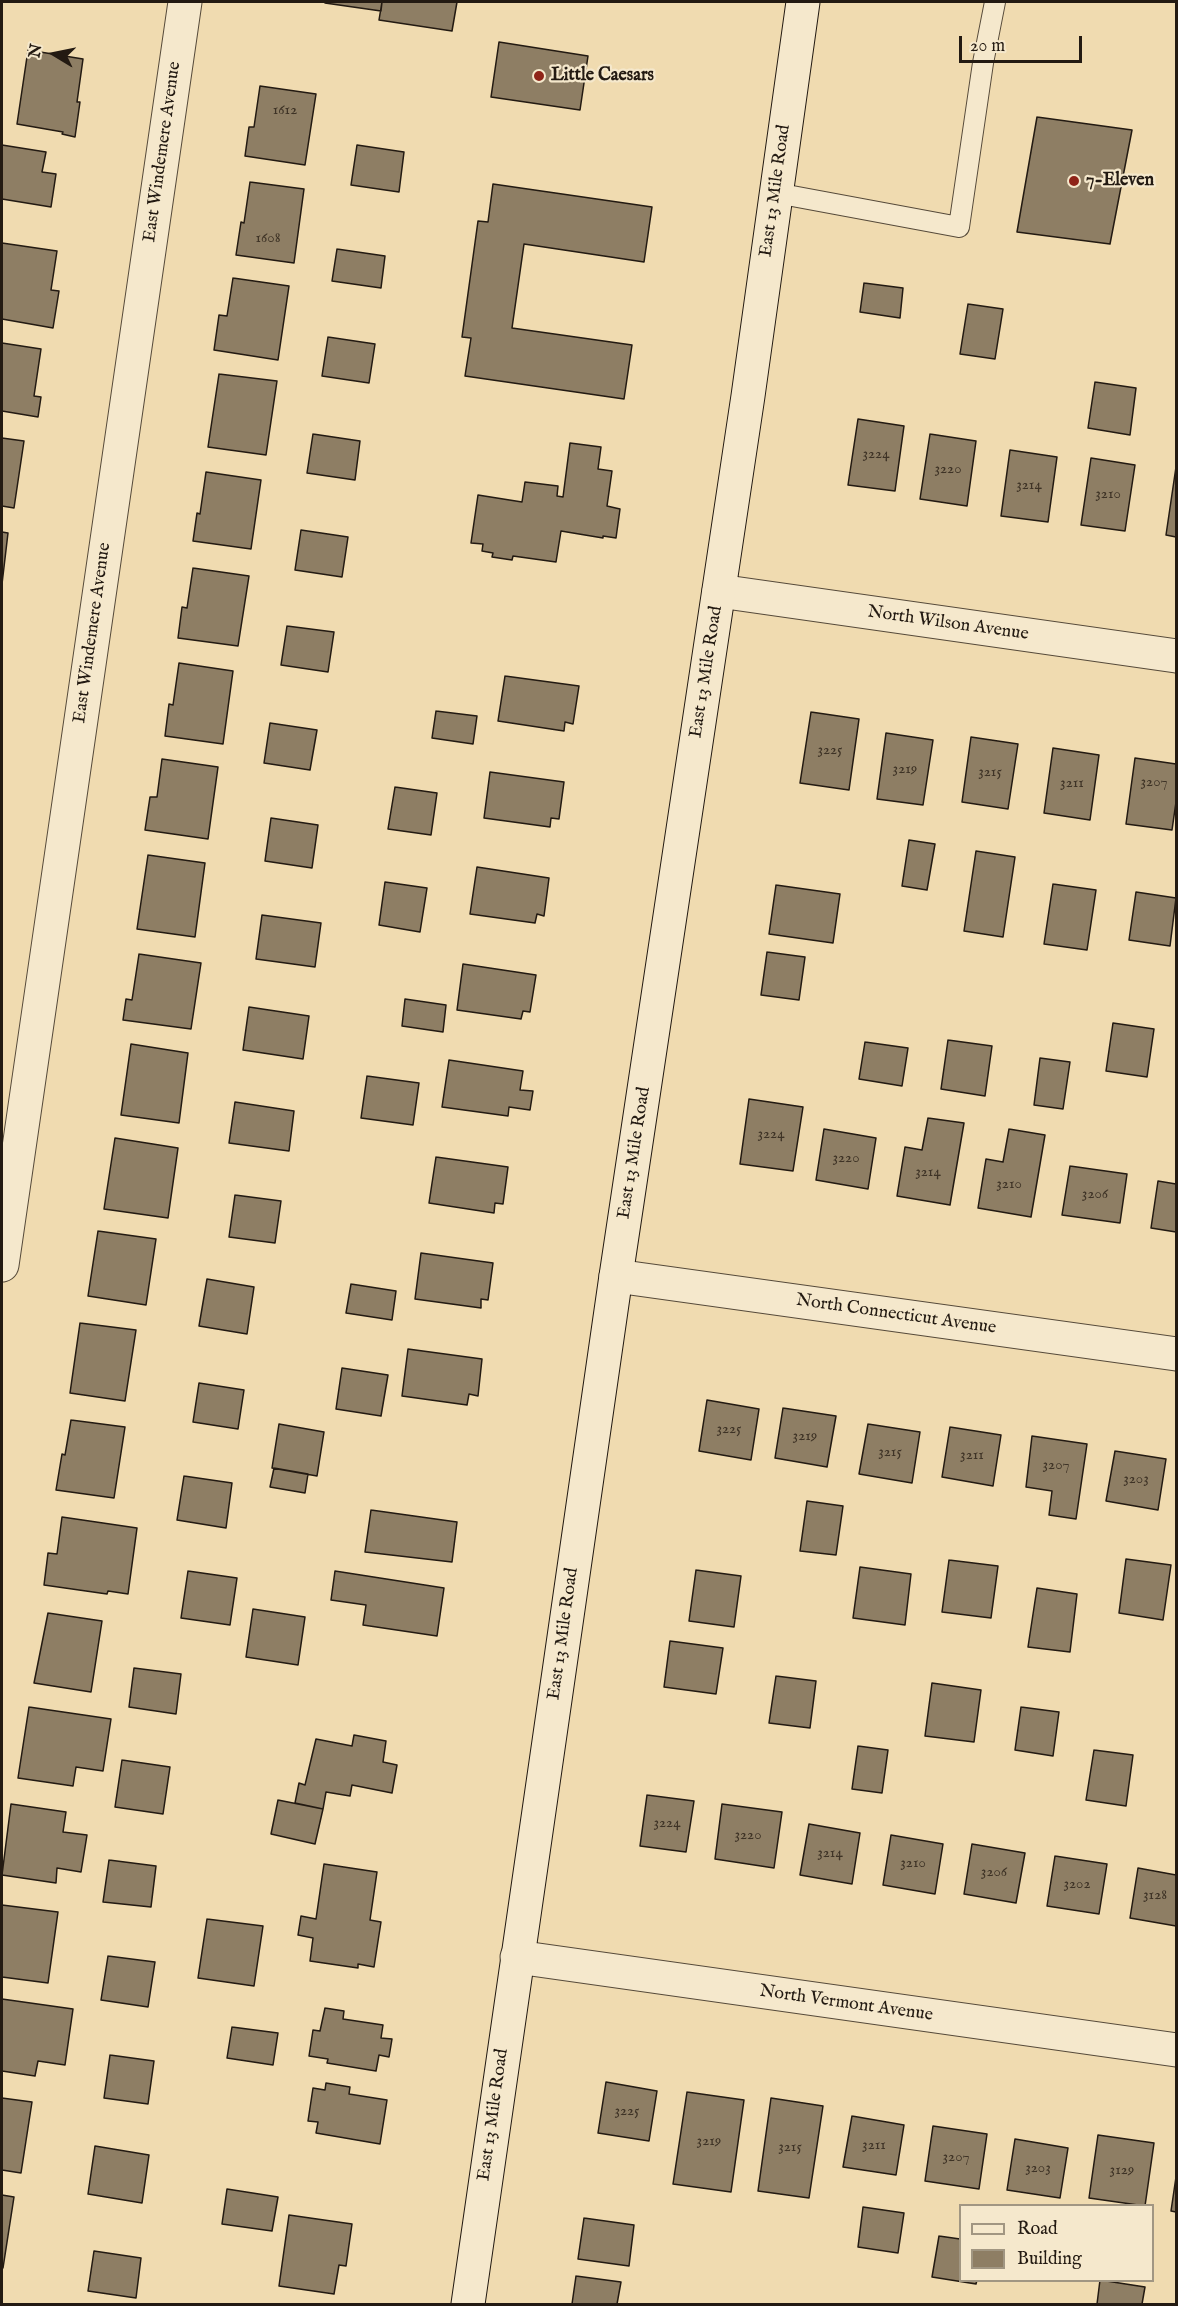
<!DOCTYPE html>
<html>
<head>
<meta charset="utf-8">
<style>
	body { margin:0 }
	#map { position:relative; width:1178px; height:2306px; overflow:hidden; background:#f0dbb0; font-family:"IM FELL English",serif }
	canvas { display:block }
	.frame { position:absolute; inset:0; border:3px solid #231a12; pointer-events:none }
	.legend { position:absolute; left:959px; top:2204px; width:195px; height:78px; box-sizing:border-box; background:#f5e8cc; border:2px solid #a19682; margin:0; padding:8px 10px; list-style:none; font-size:18px; color:#231a12 }
	.legend li { display:flex; align-items:center; gap:12px; height:30px }
	.legend b { width:30px; border:2px solid #a19682 }
	.north { position:absolute; left:24px; top:24px; width:60px; height:60px; -webkit-text-stroke:4px #f5e8cc; paint-order:stroke; rotate:280deg; font-size:16px; font-weight:700; line-height:24px; text-align:center; color:#231a12 }
	.north::after { content:''; display:block; margin:auto; width:21px; height:27px; background:#231a12; clip-path:polygon(50% 0,100% 100%,50% 72%,0 100%) }
	.scale { position:absolute; left:959px; top:36px; width:123px; height:27px; box-sizing:border-box; border:3px solid #231a12; border-top:0; padding-left:8px; font-size:18px; line-height:21px; white-space:nowrap; color:#231a12; -webkit-text-stroke:4px #f5e8cc; paint-order:stroke }
</style>
</head>
<body>
<div id="map">
<canvas width="1178" height="2306"></canvas>
<div class="frame"></div>
<ul class="legend">
<li><b style="height:8px;background:#f5e8cc"></b>Road</li>
<li><b style="height:16px;background:#8e7e64"></b>Building</li>
</ul>
<div class="north">N</div>
<div class="scale">20 m</div>
</div>
<script>
const g = document.querySelector('canvas').getContext('2d');
g.lineJoin = 'round';
function fillPath(path, color) {
  g.fillStyle = color;
  g.fill(path, 'evenodd');
}
function poly(rows) {
  const path = new Path2D();
  for (const r of rows) {
    path.moveTo(r[0], r[1]);
    for (let i = 2; i < r.length; i += 2) path.lineTo(r[i], r[i + 1]);
  }
  return path;
}
function strokePath(path, color, width, dash) {
  g.strokeStyle = color;
  g.lineWidth = width;
  g.lineCap = dash ? 'butt' : 'round';
  g.setLineDash(dash || []);
  g.stroke(path);
}
function write(font, color, halo, rows, align = 'center') {
  g.font = font + ' "IM FELL English",serif';
  g.lineWidth = 4.5;
  g.setLineDash([]);
  g.textBaseline = 'middle';
  g.strokeStyle = halo;
  g.fillStyle = color;
  for (const [text, x, y, turn = 0] of rows) {
    g.save();
    g.translate(x, y);
    g.rotate((+turn || 0) * Math.PI / 180);
    g.textAlign = isNaN(turn) ? turn : align;
    if (halo) g.strokeText(text, 0, 0);
    g.fillText(text, 0, 0);
    g.restore();
  }
}
const building = poly([
	[326,2,382,2,381,11,325,3,326,2],
	[382,2,457,2,452,31,379,20,382,2],
	[499,42,588,56,580,110,491,97,499,42],
	[28,50,83,59,77,102,80,102,75,137,62,134,63,132,17,124,28,50],
	[260,86,316,94,305,165,245,156,249,127,254,127,260,86],
	[1037,117,1132,130,1110,244,1017,232,1037,117],
	[2,145,46,152,42,172,56,174,51,207,2,199,2,145],
	[357,145,404,152,399,192,351,185,357,145],
	[250,182,304,189,294,263,236,255,241,222,244,223,250,182],
	[493,184,652,207,644,262,524,244,512,328,632,345,624,399,465,376,471,338,462,337,478,221,488,222,493,184],
	[2,243,57,251,51,290,59,291,53,328,2,319,2,243],
	[337,249,385,256,381,288,332,281,337,249],
	[233,278,289,286,278,360,214,350,219,315,227,316,233,278],
	[864,283,903,288,900,318,860,312,864,283],
	[968,304,1003,309,995,359,960,354,968,304],
	[328,337,375,344,369,383,322,376,328,337],
	[2,343,41,349,34,396,41,397,38,417,2,411,2,343],
	[219,374,277,381,266,455,208,447,219,374],
	[1095,382,1136,388,1130,435,1088,428,1095,382],
	[858,419,904,426,895,491,848,485,858,419],
	[313,434,360,441,355,480,307,473,313,434],
	[930,434,976,441,967,506,920,499,930,434],
	[2,438,24,441,14,508,2,506,2,438],
	[570,443,601,447,598,469,612,471,607,506,620,509,616,538,603,536,603,538,561,531,556,562,513,556,512,560,492,557,493,553,482,551,483,544,471,543,478,495,522,502,525,482,558,486,557,496,563,497,570,443],
	[1010,450,1057,457,1048,522,1001,516,1010,450],
	[1091,458,1135,465,1125,531,1081,525,1091,458],
	[1176,467,1176,537,1166,535,1176,467],
	[206,472,261,480,251,549,193,541,197,513,200,514,206,472],
	[301,530,348,537,342,577,295,570,301,530],
	[2,532,8,533,2,584,2,532],
	[193,568,249,576,238,646,178,638,182,607,187,608,193,568],
	[287,626,334,632,328,672,281,665,287,626],
	[179,663,233,671,223,744,165,736,169,704,173,705,179,663],
	[505,676,579,686,573,724,565,722,564,731,498,721,505,676],
	[436,711,477,716,473,744,432,738,436,711],
	[811,712,859,719,849,790,800,783,811,712],
	[270,723,317,730,310,770,264,763,270,723],
	[886,733,933,740,923,805,877,799,886,733],
	[971,737,1018,744,1008,809,962,802,971,737],
	[1053,748,1099,755,1090,820,1044,813,1053,748],
	[1135,758,1176,764,1176,802,1172,830,1126,824,1135,758],
	[162,759,218,767,208,839,145,830,150,797,157,797,162,759],
	[490,772,564,782,559,819,551,818,550,827,484,818,490,772],
	[395,787,437,793,431,835,388,829,395,787],
	[271,818,318,825,312,868,265,861,271,818],
	[909,840,935,844,927,890,902,886,909,840],
	[976,851,1015,857,1003,937,964,931,976,851],
	[148,855,205,863,195,937,137,929,148,855],
	[477,867,549,878,544,916,537,914,535,923,470,914,477,867],
	[385,882,427,888,420,932,379,925,385,882],
	[1053,884,1096,890,1087,950,1044,944,1053,884],
	[776,885,840,894,833,943,769,934,776,885],
	[1136,892,1176,898,1170,946,1129,940,1136,892],
	[262,915,321,923,315,967,256,959,262,915],
	[767,952,805,957,799,1000,761,995,767,952],
	[139,954,201,963,191,1029,123,1020,126,999,132,1000,139,954],
	[463,964,536,975,530,1012,523,1011,521,1019,457,1010,463,964],
	[405,999,446,1005,443,1032,402,1026,405,999],
	[249,1007,309,1016,303,1059,243,1050,249,1007],
	[1113,1023,1154,1029,1147,1077,1106,1071,1113,1023],
	[948,1040,992,1046,985,1096,941,1089,948,1040],
	[865,1042,908,1048,902,1086,859,1079,865,1042],
	[131,1044,188,1053,179,1123,121,1115,131,1044],
	[1040,1058,1070,1062,1063,1109,1034,1105,1040,1058],
	[449,1060,523,1071,520,1090,533,1091,530,1110,509,1107,508,1116,442,1107,449,1060],
	[367,1076,419,1083,413,1125,361,1118,367,1076],
	[749,1099,803,1107,793,1171,740,1164,749,1099],
	[235,1102,294,1111,289,1151,229,1143,235,1102],
	[928,1118,964,1123,950,1205,897,1196,905,1147,922,1150,928,1118],
	[824,1129,876,1138,868,1189,816,1180,824,1129],
	[1009,1129,1045,1135,1031,1217,978,1208,986,1159,1003,1162,1009,1129],
	[115,1138,178,1148,168,1218,104,1209,115,1138],
	[436,1157,508,1167,503,1204,495,1203,494,1213,429,1203,436,1157],
	[1070,1166,1127,1174,1120,1223,1062,1215,1070,1166],
	[1158,1181,1176,1184,1176,1232,1151,1228,1158,1181],
	[235,1195,281,1201,275,1243,229,1237,235,1195],
	[98,1231,156,1239,146,1305,88,1296,98,1231],
	[421,1253,493,1263,488,1300,481,1299,481,1308,415,1299,421,1253],
	[207,1279,254,1287,247,1334,199,1326,207,1279],
	[351,1284,396,1291,392,1320,346,1313,351,1284],
	[80,1323,136,1330,125,1401,70,1393,80,1323],
	[408,1349,482,1359,478,1396,469,1394,467,1405,402,1396,408,1349],
	[342,1368,388,1375,381,1416,336,1409,342,1368],
	[199,1383,244,1390,238,1429,193,1422,199,1383],
	[707,1400,759,1409,751,1460,699,1451,707,1400],
	[783,1408,836,1416,827,1467,775,1458,783,1408],
	[71,1420,125,1427,114,1498,56,1490,62,1454,65,1455,71,1420],
	[279,1424,324,1432,317,1476,272,1468,279,1424],
	[868,1424,920,1432,912,1483,859,1474,868,1424],
	[950,1427,1001,1435,993,1486,942,1477,950,1427],
	[1032,1436,1087,1444,1076,1519,1049,1515,1052,1491,1026,1487,1032,1436],
	[1115,1451,1166,1459,1158,1510,1106,1501,1115,1451],
	[274,1468,308,1474,305,1493,270,1487,274,1468],
	[184,1476,232,1483,226,1528,177,1520,184,1476],
	[807,1501,843,1506,836,1555,800,1551,807,1501],
	[371,1510,457,1522,452,1562,365,1552,371,1510],
	[62,1517,137,1528,128,1594,108,1591,107,1594,44,1585,48,1553,57,1554,62,1517],
	[1126,1559,1171,1565,1163,1620,1119,1613,1126,1559],
	[949,1560,998,1566,991,1618,942,1612,949,1560],
	[860,1567,911,1574,905,1625,853,1618,860,1567],
	[696,1570,741,1576,734,1627,689,1621,696,1570],
	[188,1571,237,1578,230,1625,181,1618,188,1571],
	[335,1571,444,1588,437,1636,363,1625,366,1605,331,1600,335,1571],
	[1037,1588,1077,1594,1070,1652,1028,1647,1037,1588],
	[253,1609,305,1617,298,1665,246,1657,253,1609],
	[48,1613,102,1621,91,1692,34,1683,48,1613],
	[670,1641,723,1648,716,1694,664,1687,670,1641],
	[134,1668,181,1674,176,1714,129,1707,134,1668],
	[776,1676,816,1681,810,1728,769,1723,776,1676],
	[932,1683,981,1690,974,1742,925,1736,932,1683],
	[29,1707,111,1719,103,1771,76,1767,73,1786,18,1778,29,1707],
	[1021,1707,1059,1712,1053,1756,1015,1750,1021,1707],
	[354,1735,386,1741,383,1762,397,1765,392,1793,352,1785,350,1796,326,1792,323,1809,295,1803,299,1783,305,1785,316,1739,352,1746,354,1735],
	[858,1746,888,1750,882,1793,852,1789,858,1746],
	[1094,1750,1133,1755,1126,1806,1086,1800,1094,1750],
	[122,1760,170,1767,163,1814,115,1807,122,1760],
	[647,1795,694,1801,686,1852,640,1846,647,1795],
	[278,1800,323,1809,315,1844,271,1834,278,1800],
	[11,1804,66,1812,63,1832,87,1835,81,1872,57,1868,56,1883,2,1875,11,1804],
	[722,1804,782,1812,774,1868,715,1859,722,1804],
	[809,1824,860,1833,852,1884,800,1875,809,1824],
	[891,1835,943,1844,935,1894,883,1885,891,1835],
	[972,1844,1025,1853,1016,1903,964,1894,972,1844],
	[1055,1856,1107,1864,1099,1914,1047,1906,1055,1856],
	[109,1860,156,1866,151,1907,103,1902,109,1860],
	[324,1864,377,1872,370,1920,381,1922,374,1967,358,1964,358,1968,310,1961,313,1938,298,1935,301,1916,316,1919,324,1864],
	[1138,1868,1176,1875,1176,1926,1130,1918,1138,1868],
	[2,1905,58,1912,48,1983,2,1977,2,1905],
	[207,1919,263,1926,254,1986,198,1978,207,1919],
	[108,1956,155,1962,148,2007,101,2000,108,1956],
	[2,1999,73,2009,65,2065,38,2061,35,2076,2,2071,2,1999],
	[325,2008,344,2011,343,2019,383,2025,381,2038,392,2039,389,2057,379,2055,376,2071,327,2063,328,2059,309,2056,313,2030,320,2031,325,2008],
	[232,2027,278,2033,273,2065,227,2058,232,2027],
	[110,2055,154,2061,148,2104,104,2098,110,2055],
	[606,2082,657,2091,649,2141,598,2133,606,2082],
	[326,2083,350,2087,349,2094,387,2100,380,2144,316,2133,318,2122,308,2121,313,2088,325,2090,326,2083],
	[687,2092,744,2100,731,2192,673,2184,687,2092],
	[2,2098,32,2102,21,2173,2,2170,2,2098],
	[771,2098,823,2106,809,2198,758,2191,771,2098],
	[852,2116,904,2125,896,2175,843,2167,852,2116],
	[933,2126,987,2134,979,2189,925,2181,933,2126],
	[1098,2135,1154,2143,1145,2206,1089,2198,1098,2135],
	[1015,2139,1068,2148,1060,2198,1007,2190,1015,2139],
	[95,2146,149,2155,142,2203,88,2194,95,2146],
	[1176,2177,1176,2212,1171,2211,1176,2177],
	[227,2189,278,2197,272,2231,222,2224,227,2189],
	[2,2195,14,2197,3,2268,2,2267,2,2195],
	[863,2207,904,2213,898,2253,858,2247,863,2207],
	[289,2215,352,2224,346,2266,339,2265,334,2294,279,2286,289,2215],
	[584,2218,634,2225,629,2266,578,2259,584,2218],
	[939,2236,960,2239,960,2280,977,2280,976,2284,932,2277,939,2236],
	[94,2251,141,2258,136,2298,88,2291,94,2251],
	[576,2276,621,2282,617,2304,572,2304,576,2276],
	[1100,2280,1145,2287,1142,2304,1097,2304,1100,2280]
]);
fillPath(building, '#8e7e64');
strokePath(building, '#231a12', 1.5);
const service = poly([
	[776,193,959,227,983,63,995,2]
]);
const minor = poly([
	[719,591,1176,656],
	[2,1265,185,2],
	[616,1276,1176,1354],
	[517,1957,1176,2050]
]);
const secondary = poly([
	[468,2304,616,1276,748,396,803,2]
]);
strokePath(service, '#564a3a', 22);
strokePath(minor, '#564a3a', 35);
strokePath(secondary, '#231a12', 35);
strokePath(service, '#f5e8cc', 20);
strokePath(minor, '#f5e8cc', 33);
strokePath(secondary, '#f5e8cc', 33);
for (const [x, y, r, color] of [
	[539,76,6,"#8f2418"],
	[1074,181,6,"#8f2418"]
]) {
  const dot = new Path2D();
  dot.arc(x, y, r, 0, 2 * Math.PI);
  g.fillStyle = color;
  g.fill(dot);
  strokePath(dot, '#f5e8cc', 2);
}
write('15px', '#3e3326', null, [
	["1612",285,111],
	["1608",268,239],
	["3224",876,455],
	["3220",948,470],
	["3214",1029,486],
	["3210",1108,495],
	["3225",830,751],
	["3219",905,770],
	["3215",990,773],
	["3207",1154,783],
	["3211",1072,784],
	["3224",771,1135],
	["3220",846,1159],
	["3214",928,1173],
	["3210",1009,1185],
	["3206",1095,1195],
	["3225",729,1430],
	["3219",805,1437],
	["3215",890,1453],
	["3211",972,1456],
	["3207",1056,1466],
	["3203",1136,1480],
	["3224",667,1824],
	["3220",748,1836],
	["3214",830,1854],
	["3210",913,1864],
	["3206",994,1873],
	["3202",1077,1885],
	["3128",1155,1896],
	["3225",627,2112],
	["3219",709,2142],
	["3211",874,2146],
	["3215",790,2148],
	["3207",956,2158],
	["3203",1038,2169],
	["3129",1122,2171]
]);
write('bold 18px', '#231a12', '#f5e8cc', [
	["Little Caesars",551,76],
	["7-Eleven",1086,181]
], 'left');
write('18px', '#231a12', '#f5e8cc', [
	["East Windemere Avenue",163,152,-82],
	["East 13 Mile Road",776,191,-82],
	["North Wilson Avenue",948,624,8],
	["East Windemere Avenue",93,633,-82],
	["East 13 Mile Road",707,672,-81],
	["East 13 Mile Road",635,1153,-81],
	["North Connecticut Avenue",896,1315,8],
	["East 13 Mile Road",564,1634,-82],
	["North Vermont Avenue",846,2004,8],
	["East 13 Mile Road",494,2115,-82]
]);
</script>
</body>
</html>
